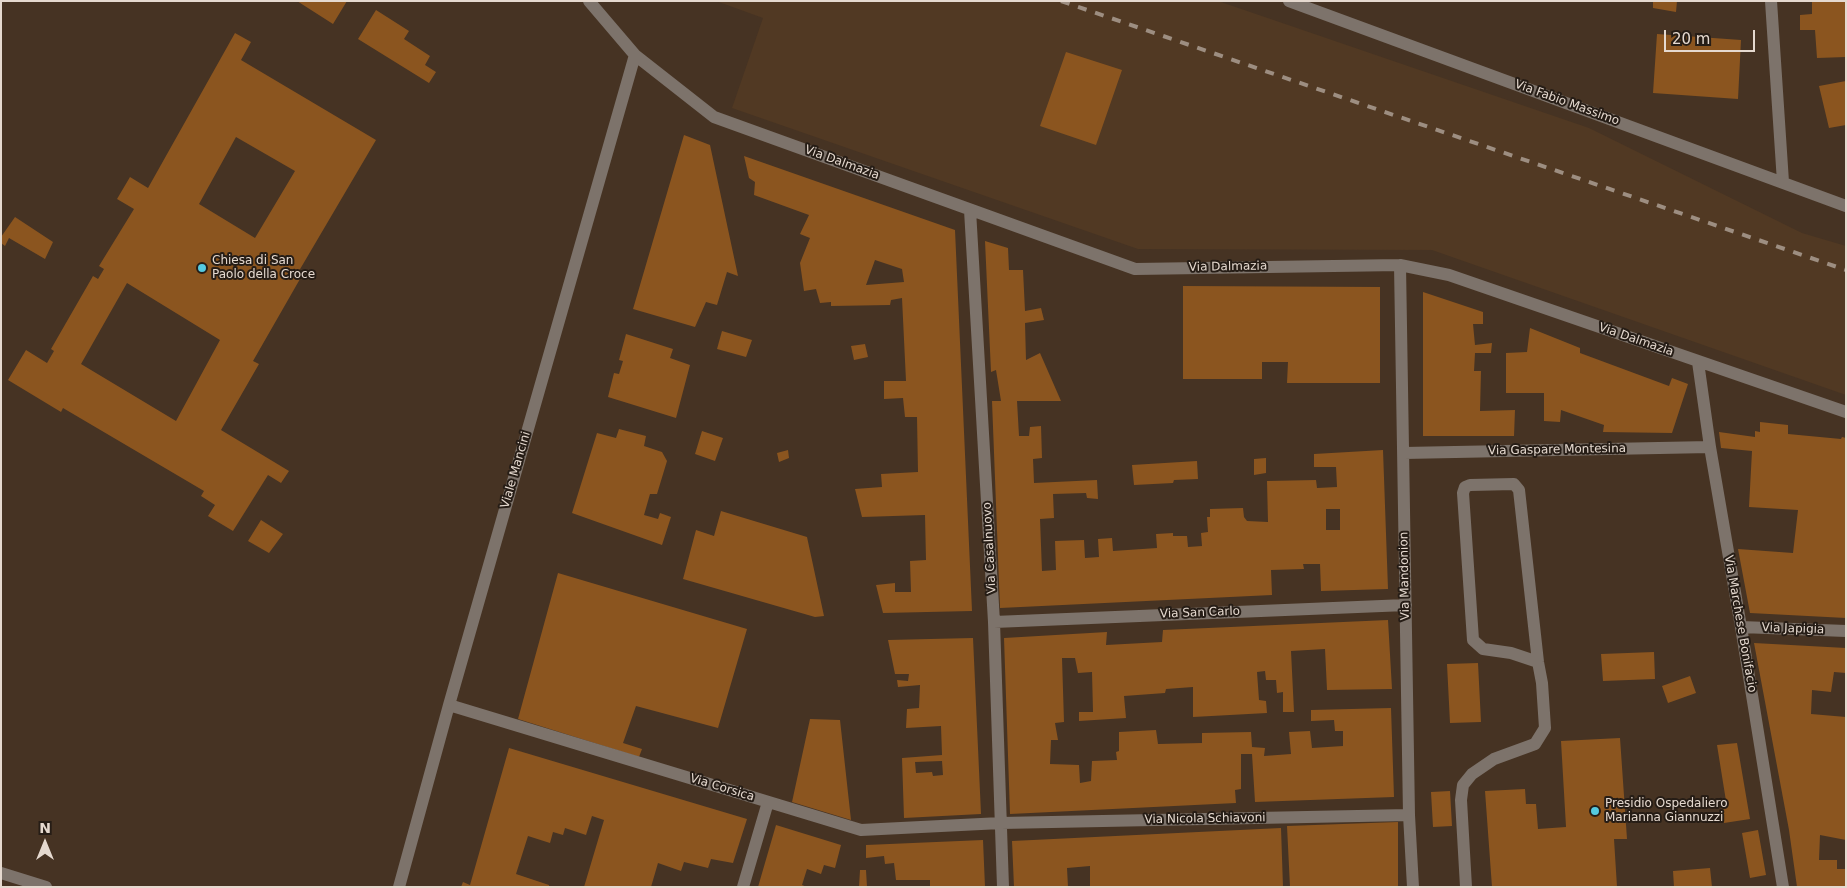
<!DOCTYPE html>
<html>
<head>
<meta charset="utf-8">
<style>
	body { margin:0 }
	#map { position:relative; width:1847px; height:888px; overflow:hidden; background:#463323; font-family:"DejaVu Sans",sans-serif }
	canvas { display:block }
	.frame { position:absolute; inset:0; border:2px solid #e5d9cf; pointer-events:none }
	.north { position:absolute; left:20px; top:818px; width:50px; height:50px; -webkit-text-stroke:4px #261d16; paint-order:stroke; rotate:0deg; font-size:14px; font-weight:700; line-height:20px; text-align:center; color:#e5d9cf }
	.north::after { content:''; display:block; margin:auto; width:18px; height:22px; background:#e5d9cf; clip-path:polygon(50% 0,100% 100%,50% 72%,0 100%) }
	.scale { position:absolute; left:1664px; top:30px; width:91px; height:22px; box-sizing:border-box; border:2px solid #e5d9cf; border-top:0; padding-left:6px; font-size:15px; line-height:18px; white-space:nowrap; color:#e5d9cf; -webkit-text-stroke:4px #261d16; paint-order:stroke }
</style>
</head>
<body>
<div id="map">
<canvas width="1847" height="888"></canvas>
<div class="frame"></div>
<div class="north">N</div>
<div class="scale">20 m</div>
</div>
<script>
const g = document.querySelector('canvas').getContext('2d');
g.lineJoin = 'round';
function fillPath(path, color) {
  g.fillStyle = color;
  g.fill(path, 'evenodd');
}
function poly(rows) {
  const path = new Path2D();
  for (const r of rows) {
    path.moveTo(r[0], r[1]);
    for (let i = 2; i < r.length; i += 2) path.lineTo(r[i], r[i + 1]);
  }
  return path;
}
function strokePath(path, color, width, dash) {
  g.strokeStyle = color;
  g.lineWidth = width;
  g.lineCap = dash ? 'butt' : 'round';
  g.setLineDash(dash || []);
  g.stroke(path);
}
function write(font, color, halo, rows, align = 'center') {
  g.font = font + ' "DejaVu Sans",sans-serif';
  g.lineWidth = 4;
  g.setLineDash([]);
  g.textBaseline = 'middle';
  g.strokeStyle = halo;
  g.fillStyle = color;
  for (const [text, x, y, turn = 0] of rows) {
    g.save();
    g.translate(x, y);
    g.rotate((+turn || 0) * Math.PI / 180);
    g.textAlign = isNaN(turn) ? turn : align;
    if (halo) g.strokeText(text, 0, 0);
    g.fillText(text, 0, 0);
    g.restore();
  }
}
fillPath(poly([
	[716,1,1218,1,1589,128,1802,233,1846,246,1846,395,1432,250,1138,249,732,108,763,18]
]), '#513923');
fillPath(poly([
	[297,1,347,1,333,24],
	[1653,1,1677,1,1676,12,1653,8],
	[1812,1,1846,1,1846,57,1817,58,1815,30,1800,30,1800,15,1812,14],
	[376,10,409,31,404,39,430,56,425,65,436,72,429,83,358,39],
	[235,33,251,42,241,60,376,140,296,276,300,279,253,361,259,364,221,430,289,471,281,483,268,475,233,531,208,516,215,505,201,496,204,491,63,408,61,412,8,380,26,350,47,363,54,351,51,349,93,276,98,279,104,269,99,266,134,209,117,199,130,177,148,188],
	[236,137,295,171,255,238,199,204],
	[127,283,220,340,176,421,81,364],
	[1657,34,1741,40,1738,99,1653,93],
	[1066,52,1122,70,1096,145,1040,126],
	[1846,81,1846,125,1829,128,1819,86],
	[684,135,710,145,738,276,727,272,717,305,706,302,695,327,633,309],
	[744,156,955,230,972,611,883,613,876,585,895,583,895,592,911,592,910,561,926,560,925,515,862,517,855,489,882,487,881,474,918,472,917,417,905,417,903,398,884,399,884,381,906,381,902,298,891,300,890,305,831,306,831,302,820,303,816,289,804,291,800,263,810,238,800,234,809,215,754,195,755,182,749,178],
	[875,260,902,269,904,282,866,285],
	[15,217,53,242,45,259,9,238,5,246,1,243,1,237],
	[985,241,1008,248,1009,270,1023,270,1025,311,1041,308,1044,320,1025,323,1026,360,1040,353,1061,401,1017,401,1019,436,1029,436,1030,427,1041,426,1042,458,1033,459,1034,483,1097,480,1098,499,1087,498,1086,493,1053,494,1054,518,1040,519,1042,571,1056,570,1055,541,1084,540,1085,558,1099,557,1098,539,1112,538,1113,551,1157,548,1156,534,1173,533,1173,536,1187,536,1188,547,1202,546,1201,533,1208,532,1207,517,1210,517,1210,509,1243,508,1244,517,1247,521,1268,522,1267,481,1316,480,1317,488,1337,487,1336,467,1314,467,1314,454,1383,450,1388,589,1321,591,1320,564,1303,564,1304,569,1271,570,1272,595,1000,608,992,401,1001,401,996,370,991,372],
	[1326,509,1340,509,1340,530,1326,530],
	[1183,286,1380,287,1380,383,1287,383,1288,362,1262,362,1262,379,1183,379],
	[1423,292,1483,312,1483,324,1473,324,1475,345,1492,343,1491,353,1475,353,1474,371,1481,371,1480,411,1515,410,1514,436,1423,436],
	[1530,328,1580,348,1580,353,1669,386,1672,378,1688,384,1672,433,1603,432,1604,425,1561,410,1560,422,1544,421,1544,393,1506,393,1506,353,1527,352],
	[722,331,752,340,746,357,717,349],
	[626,334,673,349,670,358,690,365,676,418,608,397,614,373,619,374,623,361,619,360],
	[865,344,868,357,854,360,851,346],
	[1760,422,1788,425,1788,434,1841,439,1842,437,1846,438,1846,618,1750,613,1738,549,1793,553,1798,510,1749,507,1752,451,1721,448,1719,432,1755,437,1755,431,1760,432],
	[619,429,646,436,644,446,662,452,667,461,657,494,650,494,644,515,658,519,660,513,671,517,662,545,572,513,597,433,616,438],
	[702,431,723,438,715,461,695,454],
	[788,450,789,458,779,462,777,453],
	[1266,458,1266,473,1254,475,1254,459],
	[1197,461,1198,479,1174,480,1173,483,1134,485,1132,465],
	[721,511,807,537,824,616,815,617,683,579,696,530,714,536],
	[261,520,283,534,269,553,248,541],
	[558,573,747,629,718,728,636,706,623,743,642,749,639,757,518,719],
	[1388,620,1392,689,1327,690,1325,649,1291,651,1294,712,1283,712,1283,692,1277,693,1276,680,1266,680,1265,671,1257,672,1259,700,1266,701,1267,713,1193,717,1193,687,1166,689,1165,693,1124,696,1126,718,1079,721,1079,712,1093,712,1092,672,1078,673,1075,658,1062,658,1064,722,1055,723,1058,740,1051,740,1050,764,1079,765,1080,783,1091,781,1092,761,1117,760,1116,752,1119,751,1119,732,1156,730,1158,744,1202,743,1202,733,1251,732,1252,747,1265,748,1264,756,1291,754,1289,732,1310,731,1312,748,1343,746,1343,731,1335,731,1334,720,1311,721,1311,710,1391,708,1394,797,1255,802,1252,754,1241,754,1241,789,1235,790,1236,803,1010,814,1004,638,1107,632,1106,645,1162,642,1163,630],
	[973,638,981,814,904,818,902,758,942,755,941,726,906,728,907,709,919,708,920,685,898,687,897,680,908,681,909,674,895,674,888,640],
	[942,761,943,775,933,776,932,772,916,773,915,762],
	[1754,643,1846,648,1846,673,1834,672,1831,692,1812,690,1811,714,1846,717,1846,840,1820,835,1819,860,1837,860,1837,869,1846,869,1846,887,1797,887,1789,830],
	[1654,652,1655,679,1603,681,1601,654],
	[1478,663,1481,722,1450,723,1447,664],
	[1690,676,1696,693,1668,703,1662,686],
	[810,719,840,720,851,820,792,802],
	[1620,738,1627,839,1614,839,1617,887,1492,887,1485,791,1525,789,1526,804,1536,804,1538,829,1566,827,1561,741],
	[1737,743,1750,819,1724,823,1720,802,1726,801,1717,745],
	[509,748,747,819,733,863,711,859,708,868,684,862,681,871,658,863,651,887,584,887,604,820,592,816,586,835,565,828,563,835,553,832,550,843,528,836,516,874,549,885,549,887,461,887,463,882,470,885],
	[1450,791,1452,826,1433,827,1431,792],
	[1398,822,1398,887,1290,887,1287,826],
	[776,825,841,845,835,868,824,865,821,874,807,869,802,885,807,887,758,887],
	[1281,828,1283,887,1090,887,1090,866,1067,868,1068,887,1014,887,1012,841],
	[1758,830,1766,875,1750,878,1742,833],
	[983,840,985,887,930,887,930,880,896,880,894,863,885,864,884,856,866,858,866,845],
	[1710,868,1712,887,1674,887,1673,871],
	[860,870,866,870,867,887,859,887]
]), '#8b551f');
strokePath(poly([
	[589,1,635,55,714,117,1135,269,1400,265,1449,275,1846,412],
	[1289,1,1846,206],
	[1771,1,1783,182],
	[970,210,994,622,1003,887],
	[1400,265,1409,815,1413,887],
	[1698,362,1710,447,1741,627,1783,887],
	[1404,453,1710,447],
	[994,622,1406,605],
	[1741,627,1846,631],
	[449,705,861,830,1001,823,1409,815],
	[1,873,46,887],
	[399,887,449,705,635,55],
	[743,887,768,802],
	[1466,887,1461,800,1463,785,1472,774,1494,759,1535,744,1545,728,1542,683,1538,662,1519,490,1514,484,1470,485,1465,487,1463,493,1473,640,1483,649,1511,653,1538,662]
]), '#7d736b', 12);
strokePath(poly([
	[1061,1,1846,270]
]), '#9d8e81', 4, [9, 9]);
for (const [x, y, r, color] of [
	[202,268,5,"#55cae0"],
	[1595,811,5,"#55cae0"]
]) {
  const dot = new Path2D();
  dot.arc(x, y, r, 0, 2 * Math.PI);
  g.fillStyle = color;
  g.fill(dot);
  strokePath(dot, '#261d16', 2);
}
write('12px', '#e5d9cf', '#261d16', [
	["Via Fabio Massimo",1567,103,20],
	["Via Dalmazia",842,163,20],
	["Via Dalmazia",1228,267,-1],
	["Via Dalmazia",1636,340,19],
	["Via Gaspare Montesina",1557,450,-1],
	["Viale Mancini",516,470,-74],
	["Via Casalnuovo",990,548,-93],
	["Via Mandonion",1405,576,-91],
	["Via San Carlo",1200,613,-2],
	["Via Marchese Bonifacio",1740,624,80],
	["Via Japigia",1793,629,2],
	["Via Corsica",722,788,17],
	["Via Nicola Schiavoni",1205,819,-1]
]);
write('12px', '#e5d9cf', '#261d16', [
	["Chiesa di San",212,261],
	["Paolo della Croce",212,275],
	["Presidio Ospedaliero",1605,804],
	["Marianna Giannuzzi",1605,818]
], 'left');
</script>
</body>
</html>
